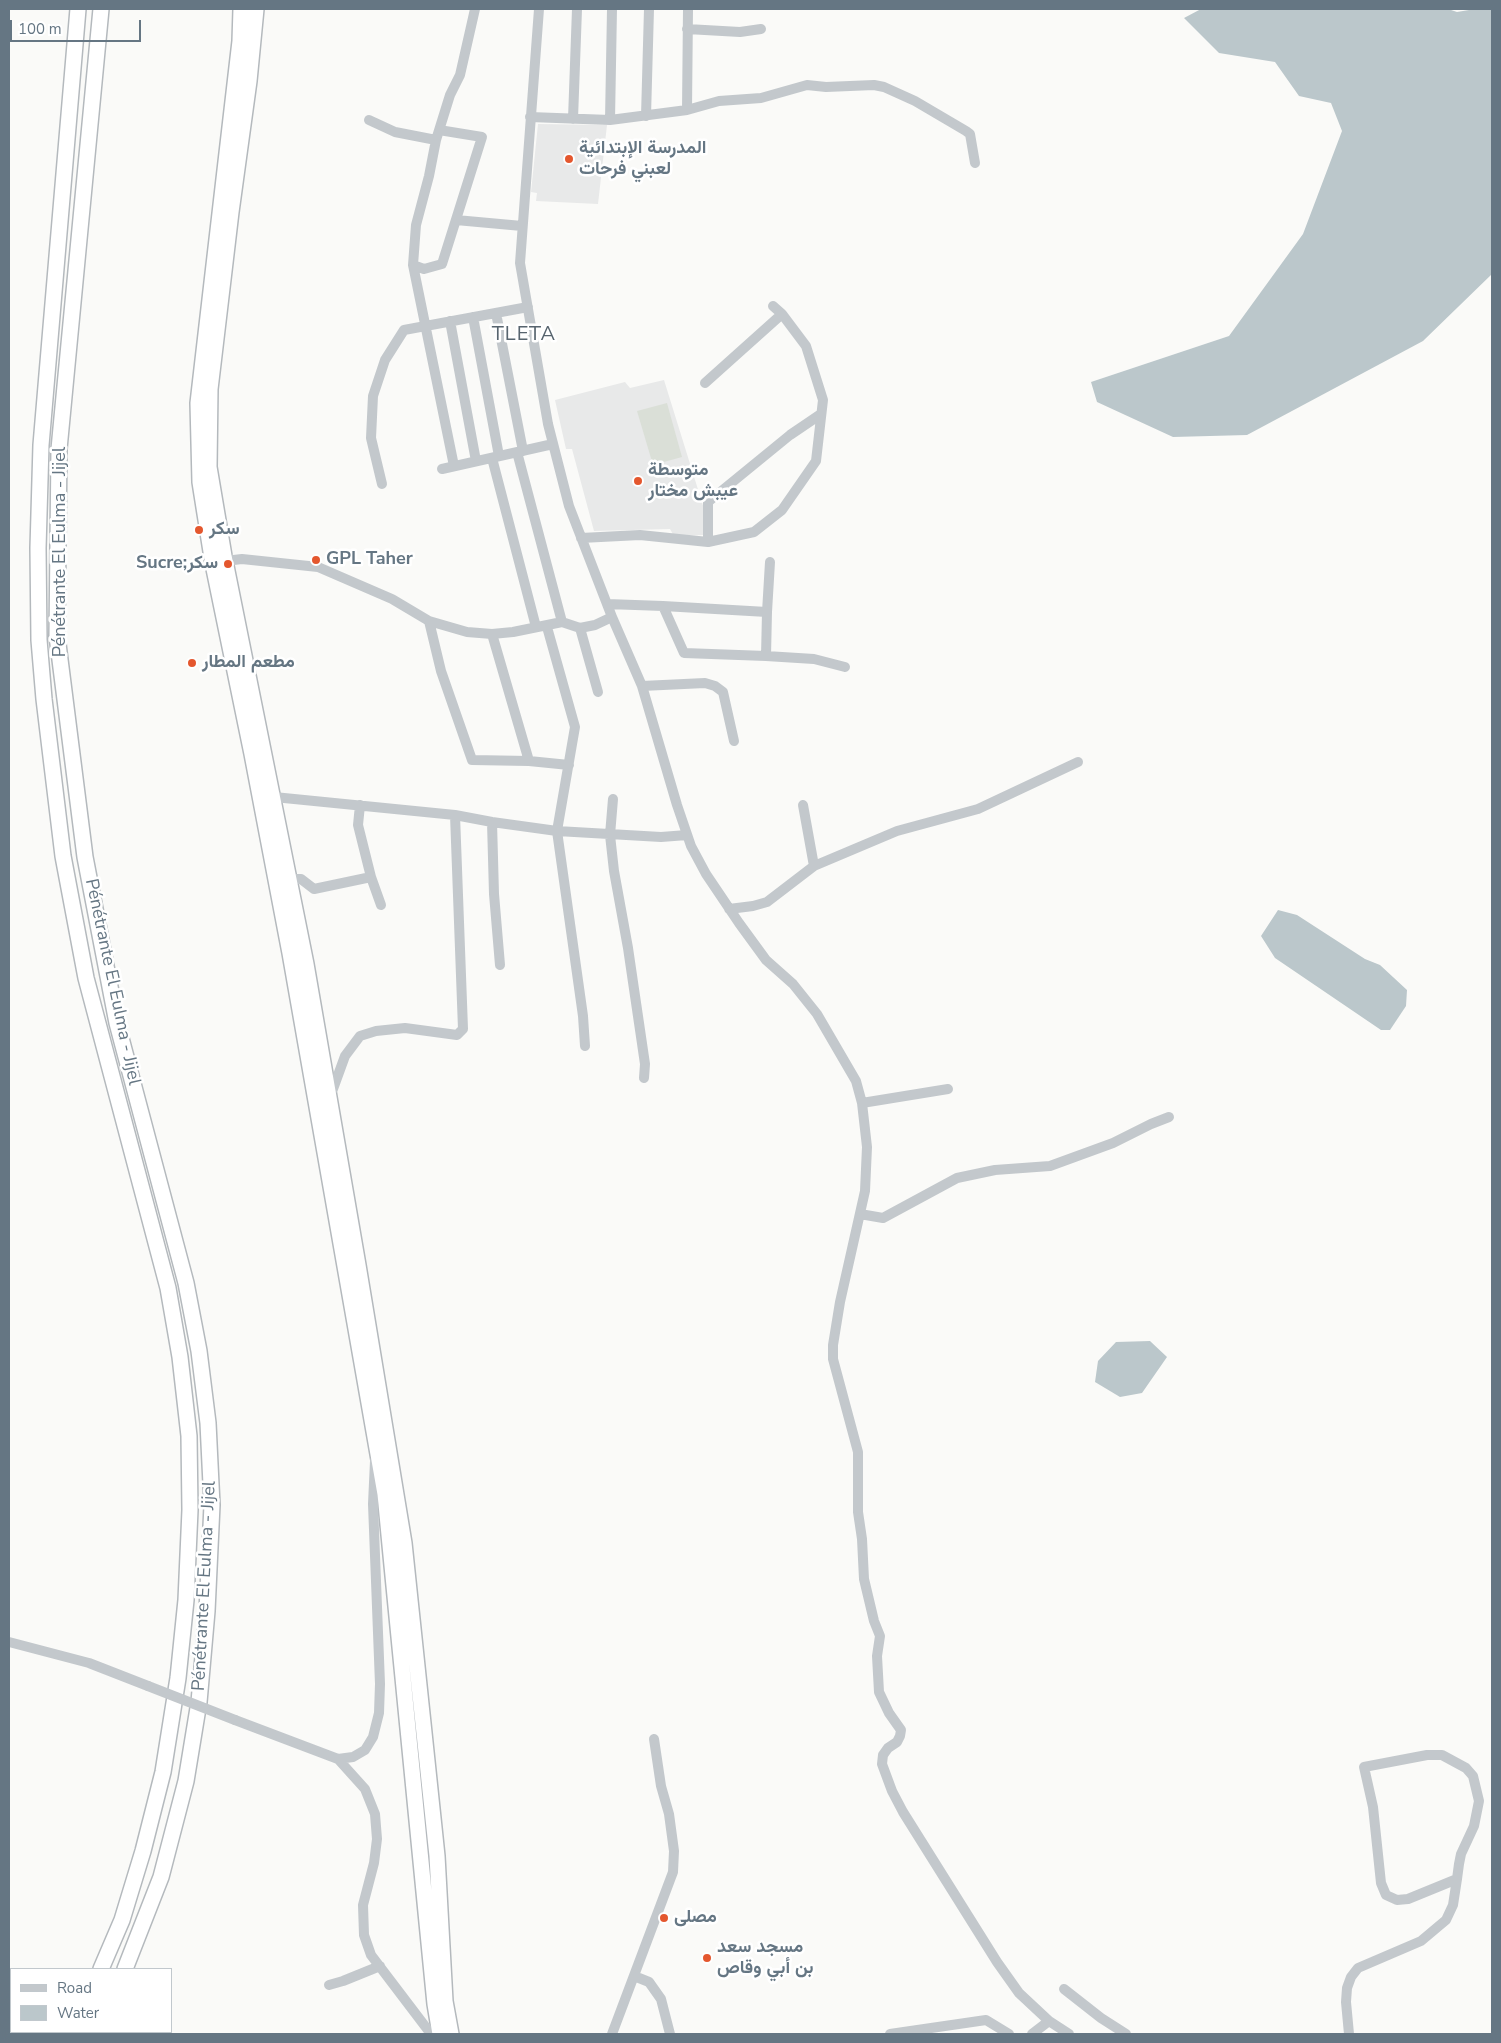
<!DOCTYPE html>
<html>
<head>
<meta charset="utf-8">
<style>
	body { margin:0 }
	#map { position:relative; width:1501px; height:2043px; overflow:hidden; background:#fafaf8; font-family:"Nunito Sans",sans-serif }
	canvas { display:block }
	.frame { position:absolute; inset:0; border:10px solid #657683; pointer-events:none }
	.legend { position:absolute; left:10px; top:1968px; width:162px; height:65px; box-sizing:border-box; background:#fff; border:1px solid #c1c8cd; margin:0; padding:6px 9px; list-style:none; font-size:15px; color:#657683 }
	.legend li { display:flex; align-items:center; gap:10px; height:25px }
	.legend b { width:25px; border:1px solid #c1c8cd }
	.scale { position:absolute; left:10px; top:20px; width:131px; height:22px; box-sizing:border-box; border:2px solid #657683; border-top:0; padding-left:6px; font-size:15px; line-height:18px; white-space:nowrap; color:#657683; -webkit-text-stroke:4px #fff; paint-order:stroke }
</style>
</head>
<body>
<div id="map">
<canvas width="1501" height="2043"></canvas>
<div class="frame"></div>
<ul class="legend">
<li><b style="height:6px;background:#c3c8cc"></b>Road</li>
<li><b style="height:14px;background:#bbc7cb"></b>Water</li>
</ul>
<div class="scale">100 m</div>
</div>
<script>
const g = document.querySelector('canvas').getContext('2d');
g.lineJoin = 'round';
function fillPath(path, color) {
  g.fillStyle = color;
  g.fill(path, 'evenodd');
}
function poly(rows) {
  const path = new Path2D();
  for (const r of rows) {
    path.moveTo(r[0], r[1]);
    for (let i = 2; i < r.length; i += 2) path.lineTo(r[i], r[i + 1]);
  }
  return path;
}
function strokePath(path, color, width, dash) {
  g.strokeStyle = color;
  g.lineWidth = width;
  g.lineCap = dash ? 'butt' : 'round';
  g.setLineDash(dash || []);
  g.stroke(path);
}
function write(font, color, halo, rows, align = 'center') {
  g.font = font + ' "Nunito Sans",Vazirmatn,sans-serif';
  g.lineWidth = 5;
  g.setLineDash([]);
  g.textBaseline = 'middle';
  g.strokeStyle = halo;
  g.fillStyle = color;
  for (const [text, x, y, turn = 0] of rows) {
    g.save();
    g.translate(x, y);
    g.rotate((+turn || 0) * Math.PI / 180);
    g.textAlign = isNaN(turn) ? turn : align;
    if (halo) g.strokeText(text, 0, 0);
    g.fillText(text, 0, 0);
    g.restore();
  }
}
fillPath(poly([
	[538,124,607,125,598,204,536,201,537,193,531,192],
	[664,380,705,512,703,535,674,536,670,529,594,531,572,449,566,449,555,400,625,382,630,388]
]), '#e8e9e9');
fillPath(poly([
	[667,403,682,457,653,465,637,411]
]), '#dadfd7');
fillPath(poly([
	[1201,9,1448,9,1457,12,1475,9,1492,9,1492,274,1423,341,1247,435,1173,437,1097,402,1091,382,1229,336,1303,234,1342,131,1331,103,1299,96,1275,62,1219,53,1184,18],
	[1278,910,1297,915,1365,959,1380,965,1407,990,1406,1006,1390,1030,1381,1030,1275,958,1261,936],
	[1150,1341,1167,1357,1142,1393,1120,1397,1095,1382,1098,1361,1116,1342]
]), '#bbc7cb');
const highway = poly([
	[78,9,41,445,38,548,39,640,44,699,63,856,86,978,168,1288,180,1357,189,1436,190,1510,186,1600,178,1678,163,1772,143,1851,122,1920,101,1969],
	[101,9,59,449,57,636,85,857,117,1023,186,1283,199,1351,208,1423,212,1505,207,1611,199,1702,186,1781,161,1877,125,1969],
	[241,9,240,41,198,403,200,482,213,564,252,754,290,953,385,1494,435,2004,440,2034],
	[256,9,249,81,231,212,210,389,209,467,224,556,306,964,358,1265,404,1543,437,1856,445,2001,451,2034],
	[71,2034,72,2032],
	[93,2034,94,2032]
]);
strokePath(highway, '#b4b9bd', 18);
strokePath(poly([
	[539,9,520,263,548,424,569,506,612,617,642,686,677,805,691,846,706,874,739,923,766,960,793,984,817,1014,856,1081,862,1103,867,1147,865,1191,840,1302,833,1345,833,1359,858,1452,858,1512,862,1539,864,1579,874,1621,880,1636,877,1656,879,1692,889,1713,901,1730,900,1736,897,1742,888,1748,883,1755,882,1764,892,1791,903,1812,997,1962,1019,1993,1049,2021,1069,2034],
	[687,29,740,32,761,29],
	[687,110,688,9],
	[646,116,649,9],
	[530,117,610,120,687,110,719,101,761,98,807,85,826,87,874,85,884,87,915,101,966,131,970,134,975,163],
	[573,119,577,9],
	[369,120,395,132,436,140],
	[610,120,612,9],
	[456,220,522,226],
	[413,265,424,269,442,264,482,137,439,130],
	[773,306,782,314],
	[496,313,523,451],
	[473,317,499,456],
	[450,321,476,461],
	[517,452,562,622],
	[492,458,536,627],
	[454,466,413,265,416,225,429,176,436,140,450,95,460,75,475,9],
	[442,469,553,444],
	[382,484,371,438,373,396,385,360,404,330,528,307],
	[581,538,640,535,708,542,754,532,782,510,816,461,823,400,806,346,782,314,705,383],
	[708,542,708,502,790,435,821,414],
	[225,561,242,559,318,567,392,599,429,621,467,632,492,634,513,632,562,622,580,628,595,625,612,617],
	[607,604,663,606,767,612,766,656,684,653,663,606],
	[767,612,770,562],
	[429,621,441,671,472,760,529,761,569,765],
	[547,627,575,727,557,831,583,1016,585,1046],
	[580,628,598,692],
	[492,634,529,761],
	[766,656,814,659,845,667],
	[642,686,705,683,715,686,723,692,734,741],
	[274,797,455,815,492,822,557,831,661,837,687,835],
	[613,799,610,835,614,871,628,948,645,1064,644,1078],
	[360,805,358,825,371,877],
	[803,805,814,866],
	[492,822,494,894,500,965],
	[289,879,301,879,314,889,371,877,381,905],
	[729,909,753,906,767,902,814,866,897,831,978,809,1078,762],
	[328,1092,333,1089,345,1056,360,1036,376,1031,405,1028,457,1035,463,1029,455,815],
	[862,1103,948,1089],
	[860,1214,883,1218,957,1178,995,1170,1050,1166,1113,1143,1151,1124,1169,1117],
	[9,1642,89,1663,148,1686],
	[235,1720,338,1759,365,1789,375,1814,377,1839,374,1863,363,1905,364,1935,371,1955,431,2034],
	[338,1759,353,1757,365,1750,373,1737,379,1713,380,1684,373,1504,375,1461],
	[634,1976,649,1982,661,1999,670,2034],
	[329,1985,343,1981,380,1966],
	[1064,1989,1101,2018,1126,2034],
	[612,2034,673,1872,674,1851,669,1814,661,1786,654,1739],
	[890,2034,986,2020,1009,2034],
	[1032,2034,1049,2021],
	[1349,2034,1346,2002,1347,1988,1351,1977,1358,1968,1421,1941,1446,1920,1453,1905,1457,1879,1459,1864,1461,1854,1474,1826,1479,1801,1473,1776,1466,1768,1442,1755,1427,1755,1364,1767,1373,1807,1381,1883,1386,1895,1397,1900,1408,1899,1457,1879]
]), '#c3c8cc', 10);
strokePath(highway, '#fff', 15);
strokePath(poly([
	[148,1686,235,1720]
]), '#c3c8cc', 10);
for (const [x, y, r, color] of [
	[569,159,5,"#e4572e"],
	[638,481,5,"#e4572e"],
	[199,530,5,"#e4572e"],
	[316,560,5,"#e4572e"],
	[228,564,5,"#e4572e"],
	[192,663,5,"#e4572e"],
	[664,1918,5,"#e4572e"],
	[707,1958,5,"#e4572e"]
]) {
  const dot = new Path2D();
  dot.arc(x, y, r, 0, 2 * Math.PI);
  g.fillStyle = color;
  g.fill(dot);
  strokePath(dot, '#fff', 2);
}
write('bold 18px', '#657683', '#fff', [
	["المدرسة الإبتدائية",579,149],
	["لعبني فرحات",579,170],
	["متوسطة",648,471],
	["عيبش مختار",648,492],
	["سكر",209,530],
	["GPL Taher",326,560],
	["Sucre;سكر",218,564,"right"],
	["مطعم المطار",202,663],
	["مصلى",674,1918],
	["مسجد سعد",717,1948],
	["بن أبي وقاص",717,1969]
], 'left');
write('18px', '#657683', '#fff', [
	["Pénétrante El Eulma - Jijel",61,552,-90],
	["Pénétrante El Eulma - Jijel",112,982,78],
	["Pénétrante El Eulma - Jijel",205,1586,-87]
]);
g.letterSpacing = '1px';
write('20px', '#57646e', '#fff', [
	["TLETA",524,335]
]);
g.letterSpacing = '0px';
</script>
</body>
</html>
